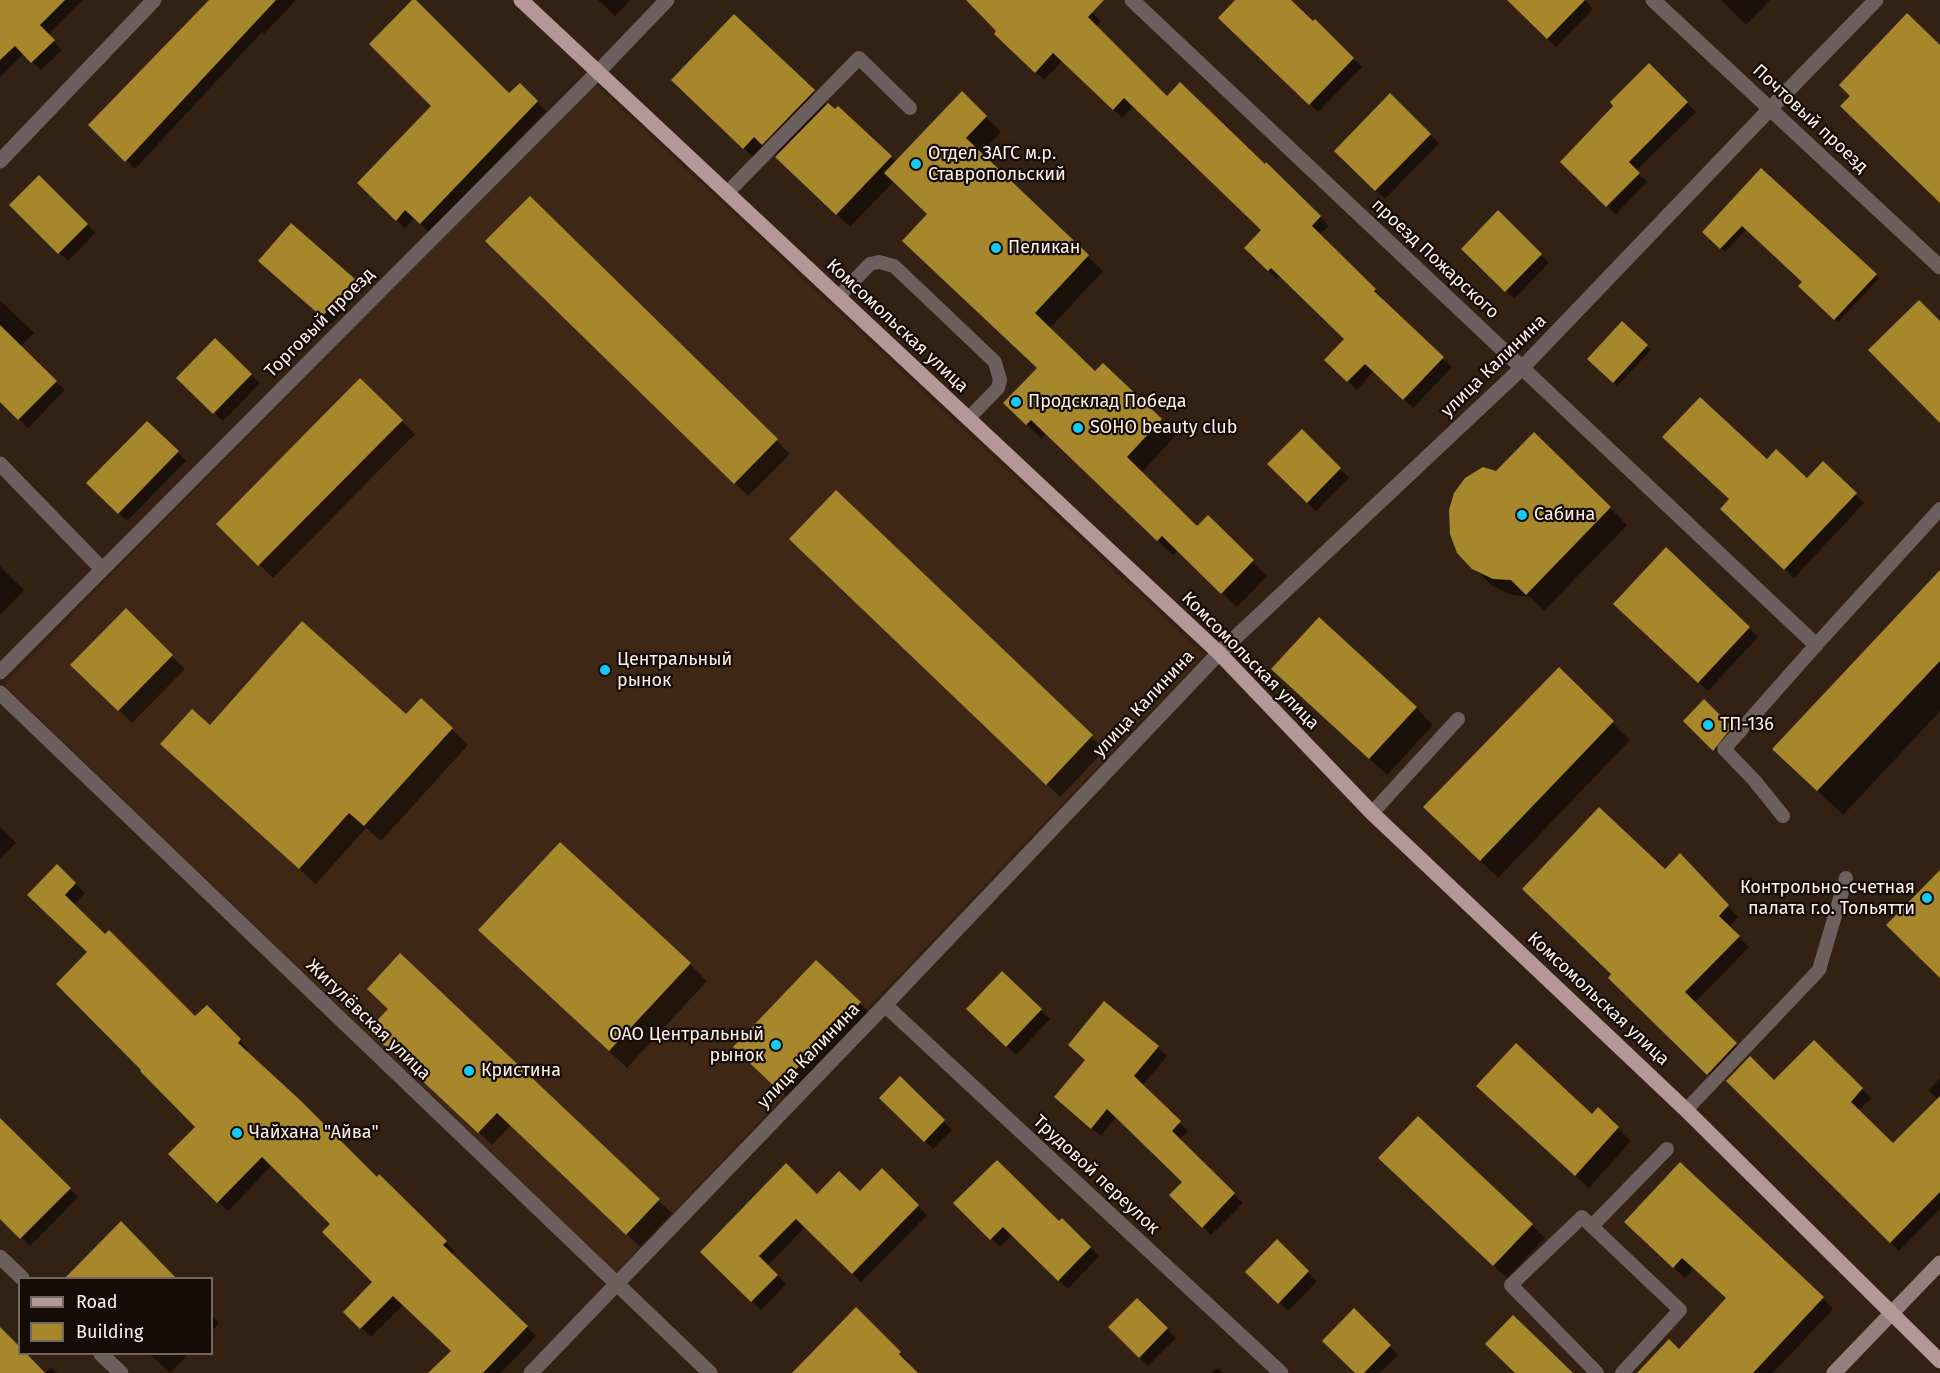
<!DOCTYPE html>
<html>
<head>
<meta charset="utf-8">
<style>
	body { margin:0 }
	#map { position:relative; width:1940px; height:1373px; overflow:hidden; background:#332113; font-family:"Fira Sans",sans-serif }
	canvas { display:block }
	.legend { position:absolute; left:18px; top:1277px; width:195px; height:78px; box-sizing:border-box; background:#150c07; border:2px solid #736861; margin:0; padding:8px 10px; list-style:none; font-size:18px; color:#fff1e9 }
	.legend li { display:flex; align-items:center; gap:12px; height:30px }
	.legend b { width:30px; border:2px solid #736861 }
</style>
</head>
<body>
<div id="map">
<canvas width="1940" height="1373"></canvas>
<ul class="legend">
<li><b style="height:8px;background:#b39897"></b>Road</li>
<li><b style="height:16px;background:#a6872c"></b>Building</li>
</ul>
</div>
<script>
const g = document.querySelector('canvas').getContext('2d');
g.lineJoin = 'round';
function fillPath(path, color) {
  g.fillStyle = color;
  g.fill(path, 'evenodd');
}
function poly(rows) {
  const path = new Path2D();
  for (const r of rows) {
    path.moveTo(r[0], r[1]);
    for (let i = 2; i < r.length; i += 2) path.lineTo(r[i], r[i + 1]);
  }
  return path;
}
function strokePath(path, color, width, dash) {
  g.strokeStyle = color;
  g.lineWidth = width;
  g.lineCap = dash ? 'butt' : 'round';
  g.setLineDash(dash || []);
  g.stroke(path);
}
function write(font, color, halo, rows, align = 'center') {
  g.font = font + ' "Fira Sans",sans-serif';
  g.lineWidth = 4.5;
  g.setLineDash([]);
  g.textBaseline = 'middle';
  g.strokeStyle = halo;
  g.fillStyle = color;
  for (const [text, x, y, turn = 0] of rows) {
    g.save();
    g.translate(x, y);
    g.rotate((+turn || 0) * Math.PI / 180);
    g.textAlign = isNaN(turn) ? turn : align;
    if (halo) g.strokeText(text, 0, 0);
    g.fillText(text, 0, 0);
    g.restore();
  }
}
fillPath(poly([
	[594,83,1204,655,616,1272,4,685]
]), '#3f2715');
fillPath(poly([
	[2,0,83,0,48,35,62,50,41,70,24,53,0,77,0,2],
	[211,0,296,0,264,34,262,32,135,169,90,125],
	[598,0,630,0,615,16],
	[968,0,1079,0,1101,21,1095,27,1167,98,1265,166,1266,165,1320,217,1329,226,1319,235,1384,299,1382,301,1452,367,1413,408,1374,371,1357,390,1326,360,1346,339,1281,275,1277,279,1246,248,1263,230,1134,106,1122,118,1063,60,1044,80,996,33,998,31],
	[1237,0,1289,0,1313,23,1315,21,1362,67,1318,112,1220,18],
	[1517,0,1585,0,1593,9,1556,47,1513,4],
	[1721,0,1770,0,1746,25],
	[734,16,827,105,835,111,838,108,896,162,962,93,1001,132,980,154,1103,271,1049,329,1096,373,1103,365,1176,435,1141,473,1197,528,1208,517,1267,576,1237,607,1178,550,1173,555,1046,434,1042,439,1005,403,1039,368,929,214,894,181,850,227,768,149,757,161,686,93],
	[1649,65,1696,112,1636,171,1647,182,1616,214,1562,162,1616,106],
	[520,85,546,111,429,232,415,218,405,228,359,183,509,95],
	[1390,95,1439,143,1385,199,1336,151],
	[1761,170,1879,278,1838,322,1800,286,1804,282,1747,228,1725,252,1704,232],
	[39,177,95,233,68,261,11,205],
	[530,198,790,454,748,496,487,241],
	[1498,213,1549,263,1514,299,1463,249],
	[269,269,354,280,363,288,332,324],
	[0,300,34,333,20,347,65,390,28,428,0,400],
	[1622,323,1651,350,1617,386,1589,359],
	[215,340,260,383,223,421,178,378],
	[360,380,415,434,273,578,218,524],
	[147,423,186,461,127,521,88,483],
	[1302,431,1349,478,1316,511,1269,464],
	[1767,461,1807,481,1823,463,1864,503,1794,578,1722,509],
	[836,492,1105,750,1060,797,804,552],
	[1610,508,1627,525,1544,611,1530,597,1512,595,1492,586,1458,552],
	[1666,550,1758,637,1708,691,1624,613],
	[0,566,24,590,0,615],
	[1940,572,1940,711,1843,815,1799,773],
	[126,611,185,669,132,723,73,665],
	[1559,670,1630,740,1498,878,1442,824],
	[1291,686,1416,708,1433,725,1387,775],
	[1704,701,1735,732,1718,753,1685,721],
	[406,717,452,729,468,745,381,841,366,828,316,884,178,760,210,727],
	[0,827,16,843,0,859],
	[1680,856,1738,917,1728,927,1749,947,1694,1003,1746,1055,1718,1085,1610,978,1665,871],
	[57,866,85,893,73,905,195,1018,207,1007,249,1050,246,1053,377,1179,379,1176,455,1252,452,1255,536,1336,501,1373,430,1373,452,1351,404,1304,371,1337,345,1312,374,1282,332,1224,272,1165,228,1211,170,1154,197,1127,89,952,29,895],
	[498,947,690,964,707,981,627,1068],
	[400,955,672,1213,640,1247,511,1125,492,1145,384,1043],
	[1002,973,1050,1019,1016,1055,968,1009],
	[860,1003,877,1020,796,1105,752,1064],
	[1104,1003,1167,1056,1142,1086,1188,1131,1179,1140,1243,1203,1211,1235,1171,1195,1184,1182,1116,1117,1101,1136,1064,1106,1086,1060],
	[1814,1042,1871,1098,1858,1111,1893,1146,1938,1100,1929,1090,1940,1078,1940,1209,1899,1251,1728,1081,1774,1082],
	[900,1078,952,1130,933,1149,881,1098],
	[1491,1099,1592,1116,1598,1109,1631,1141,1589,1188],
	[0,1118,78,1197,30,1246,1,1218],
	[882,1171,927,1215,861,1282,805,1227,767,1266,786,1284,761,1310,702,1252,817,1196,860,1193],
	[1394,1171,1532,1225,1545,1238,1507,1278],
	[955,1203,1059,1223,1062,1220,1099,1256,1068,1289,1013,1234,1000,1247],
	[121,1224,175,1278,89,1278,77,1267],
	[1636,1232,1823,1298,1833,1309,1773,1373,1639,1373,1679,1351,1727,1299,1694,1268,1685,1278],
	[1277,1242,1317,1281,1288,1311,1247,1272],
	[1137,1300,1176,1338,1148,1366,1110,1327],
	[856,1309,909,1362,907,1364,916,1373,794,1373],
	[1354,1311,1398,1355,1380,1373,1357,1373],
	[212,1315,219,1323,212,1331],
	[150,1354,189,1354,170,1373],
	[51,1367,57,1373,45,1373],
	[1218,1368,1223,1373,1212,1373]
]), '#0007');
fillPath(poly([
	[0,0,65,0,40,25,55,40,31,63,15,46,0,60],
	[209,0,276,0,125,162,88,125],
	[412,0,416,0,509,93,520,83,538,101,420,224,405,210,396,221,357,183,431,106,369,44],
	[966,0,1104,0,1088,17,1167,96,1180,82,1265,164,1266,162,1321,216,1312,226,1376,289,1374,291,1444,357,1403,400,1365,364,1347,382,1324,360,1344,339,1271,268,1268,271,1244,248,1261,230,1124,98,1113,110,1053,53,1035,73,994,34,996,31],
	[1235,0,1291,0,1313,21,1315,19,1354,58,1309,105,1218,18],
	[1507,0,1585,0,1547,39],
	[1907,13,1940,45,1940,203,1840,106,1850,96,1839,85],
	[734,14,815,90,762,145,754,137,743,149,671,80],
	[1649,63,1688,102,1629,162,1640,173,1606,207,1560,162,1613,106,1610,102],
	[962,91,987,116,966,138,1089,255,1035,313,1095,371,1103,363,1162,419,1127,457,1197,526,1208,515,1254,560,1221,594,1162,536,1157,541,1031,420,1026,425,1003,403,1037,368,902,241,927,214,884,173],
	[1390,93,1431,134,1375,191,1334,151],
	[828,103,835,109,838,106,892,156,836,215,775,157],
	[1761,168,1877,274,1834,320,1798,286,1802,282,1742,226,1720,249,1702,232],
	[39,175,88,224,58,254,9,205],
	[530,196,778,439,734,484,485,241],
	[1498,210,1542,254,1505,292,1461,249],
	[291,223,355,279,322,317,258,261],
	[1919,300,1940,321,1940,423,1868,350],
	[1622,321,1648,345,1613,383,1587,359],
	[0,325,57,381,18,420,0,402],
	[215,338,252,374,213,414,176,378],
	[360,378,403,420,258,566,216,524],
	[1700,397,1767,459,1776,449,1807,478,1823,461,1857,493,1784,570,1720,509,1729,499,1662,437],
	[147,421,179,451,118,514,86,483],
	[1302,429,1341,468,1307,503,1267,464],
	[1534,432,1611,507,1526,595,1511,580,1493,579,1472,569,1457,553,1450,534,1449,510,1454,493,1465,478,1483,467,1496,471],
	[836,490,1093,735,1046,785,789,539],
	[1666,547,1750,627,1698,683,1613,604],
	[1940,570,1940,661,1817,791,1772,749],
	[126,608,173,655,118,711,70,665],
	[1319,617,1417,707,1369,759,1271,669],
	[302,621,406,714,421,698,453,728,364,826,349,813,299,869,160,744,192,709,210,725],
	[1559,667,1614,721,1480,861,1423,807],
	[1704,699,1732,727,1713,751,1683,721],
	[1599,807,1665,869,1680,853,1729,905,1719,916,1740,936,1685,992,1737,1043,1707,1075,1608,978,1611,974,1522,889],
	[560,842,691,963,609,1051,478,930],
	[57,864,76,883,65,895,105,934,109,930,195,1016,207,1005,241,1039,238,1043,300,1100,377,1177,379,1174,447,1241,443,1245,528,1326,483,1373,428,1373,451,1351,393,1296,360,1329,343,1312,372,1282,322,1232,330,1224,262,1157,217,1203,168,1154,195,1127,140,1071,141,1070,56,984,87,952,27,895],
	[1940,870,1940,978,1886,925],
	[400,953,660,1199,626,1235,497,1113,478,1133,368,1030,388,1009,367,989],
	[816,960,861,1002,777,1089,733,1047],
	[1002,971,1042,1009,1006,1047,966,1009],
	[1104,1001,1159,1046,1134,1076,1181,1121,1172,1131,1235,1193,1202,1228,1169,1195,1182,1182,1107,1109,1091,1129,1054,1097,1085,1060,1068,1045],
	[1814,1040,1863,1088,1851,1102,1893,1143,1940,1096,1940,1192,1890,1243,1726,1081,1750,1056,1774,1080],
	[1516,1043,1592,1114,1598,1107,1619,1127,1575,1176,1476,1086],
	[900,1076,945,1120,924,1142,879,1098],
	[1418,1116,1533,1224,1493,1266,1378,1158],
	[0,1118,71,1188,20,1239,0,1219],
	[997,1160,1059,1221,1062,1218,1091,1247,1058,1281,1003,1227,990,1240,953,1203],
	[1680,1162,1824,1297,1753,1373,1637,1373,1669,1339,1679,1349,1726,1298,1682,1258,1673,1268,1624,1222],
	[786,1163,817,1194,839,1171,860,1191,882,1168,919,1205,852,1274,796,1219,759,1256,778,1275,751,1302,700,1252],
	[121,1221,176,1278,65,1278],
	[1277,1239,1309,1271,1278,1304,1245,1272],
	[1137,1298,1168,1328,1139,1358,1108,1327],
	[856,1307,901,1352,899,1354,918,1373,792,1373],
	[1354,1308,1391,1345,1364,1373,1355,1373,1322,1341],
	[1513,1315,1536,1337,1573,1373,1515,1373,1485,1344],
	[0,1327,20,1347,20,1353,26,1353,45,1373,0,1373]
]), '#a6872c');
strokePath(poly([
	[727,193,859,58,910,108],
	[838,297,870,264,879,262,894,266,995,362,1000,380,998,388,968,419],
	[1372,813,1458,719],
	[1783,816,1754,780,1724,749,1816,645,1940,509],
	[1686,1110,1819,970,1846,878],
	[1592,1226,1667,1149],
	[1597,1373,1511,1285,1582,1217,1680,1310,1622,1373]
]), '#6c5f5e', 14);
strokePath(poly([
	[1132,0,1816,645],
	[1653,0,1940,267],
	[0,161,154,0],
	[0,464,102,569],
	[0,672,598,72,667,0],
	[0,693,710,1373],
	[885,1005,1281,1373],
	[0,1257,22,1278],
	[101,1354,121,1373],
	[531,1373,885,1005,1219,653]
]), '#6c5f5e', 15);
strokePath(poly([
	[1219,653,1522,368,1770,109,1876,0]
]), '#6c5f5e', 15);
strokePath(poly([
	[1834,1373,1940,1263]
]), '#947f7e', 15);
strokePath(poly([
	[521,0,1219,653,1372,813,1686,1110,1940,1361]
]), '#b39897', 15);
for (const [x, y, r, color] of [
	[916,164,6,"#14cafb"],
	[996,248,6,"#14cafb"],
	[1016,402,6,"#14cafb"],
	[1078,428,6,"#14cafb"],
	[1522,515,6,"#14cafb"],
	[605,670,6,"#14cafb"],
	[1708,725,6,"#14cafb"],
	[1927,898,6,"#14cafb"],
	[776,1045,6,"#14cafb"],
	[469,1071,6,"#14cafb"],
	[237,1133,6,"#14cafb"]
]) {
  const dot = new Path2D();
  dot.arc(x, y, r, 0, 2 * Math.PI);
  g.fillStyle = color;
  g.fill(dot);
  strokePath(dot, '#150c07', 2);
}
write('18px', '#fff1e9', '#150c07', [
	["Почтовый проезд",1810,119,43],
	["проезд Пожарского",1435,259,43],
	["Торговый проезд",320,323,-45],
	["Комсомольская улица",897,326,43],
	["улица Калинина",1494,366,-44],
	["Комсомольская улица",1250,661,45],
	["улица Калинина",1144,704,-47],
	["Комсомольская улица",1598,999,43],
	["Жигулёвская улица",368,1020,44],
	["улица Калинина",809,1056,-46],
	["Трудовой переулок",1096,1175,43]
]);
write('18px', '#fff1e9', '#150c07', [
	["Отдел ЗАГС м.р.",928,154],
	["Ставропольский",928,175],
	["Пеликан",1008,248],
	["Продсклад Победа",1028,402],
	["SOHO beauty club",1090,428],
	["Сабина",1534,515],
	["Центральный",617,660],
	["рынок",617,681],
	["ТП-136",1720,725],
	["Контрольно-счетная",1915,888,"right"],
	["палата г.о. Тольятти",1915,909,"right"],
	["ОАО Центральный",764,1035,"right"],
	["рынок",764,1056,"right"],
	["Кристина",481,1071],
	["Чайхана \"Айва\"",249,1133]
], 'left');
</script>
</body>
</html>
